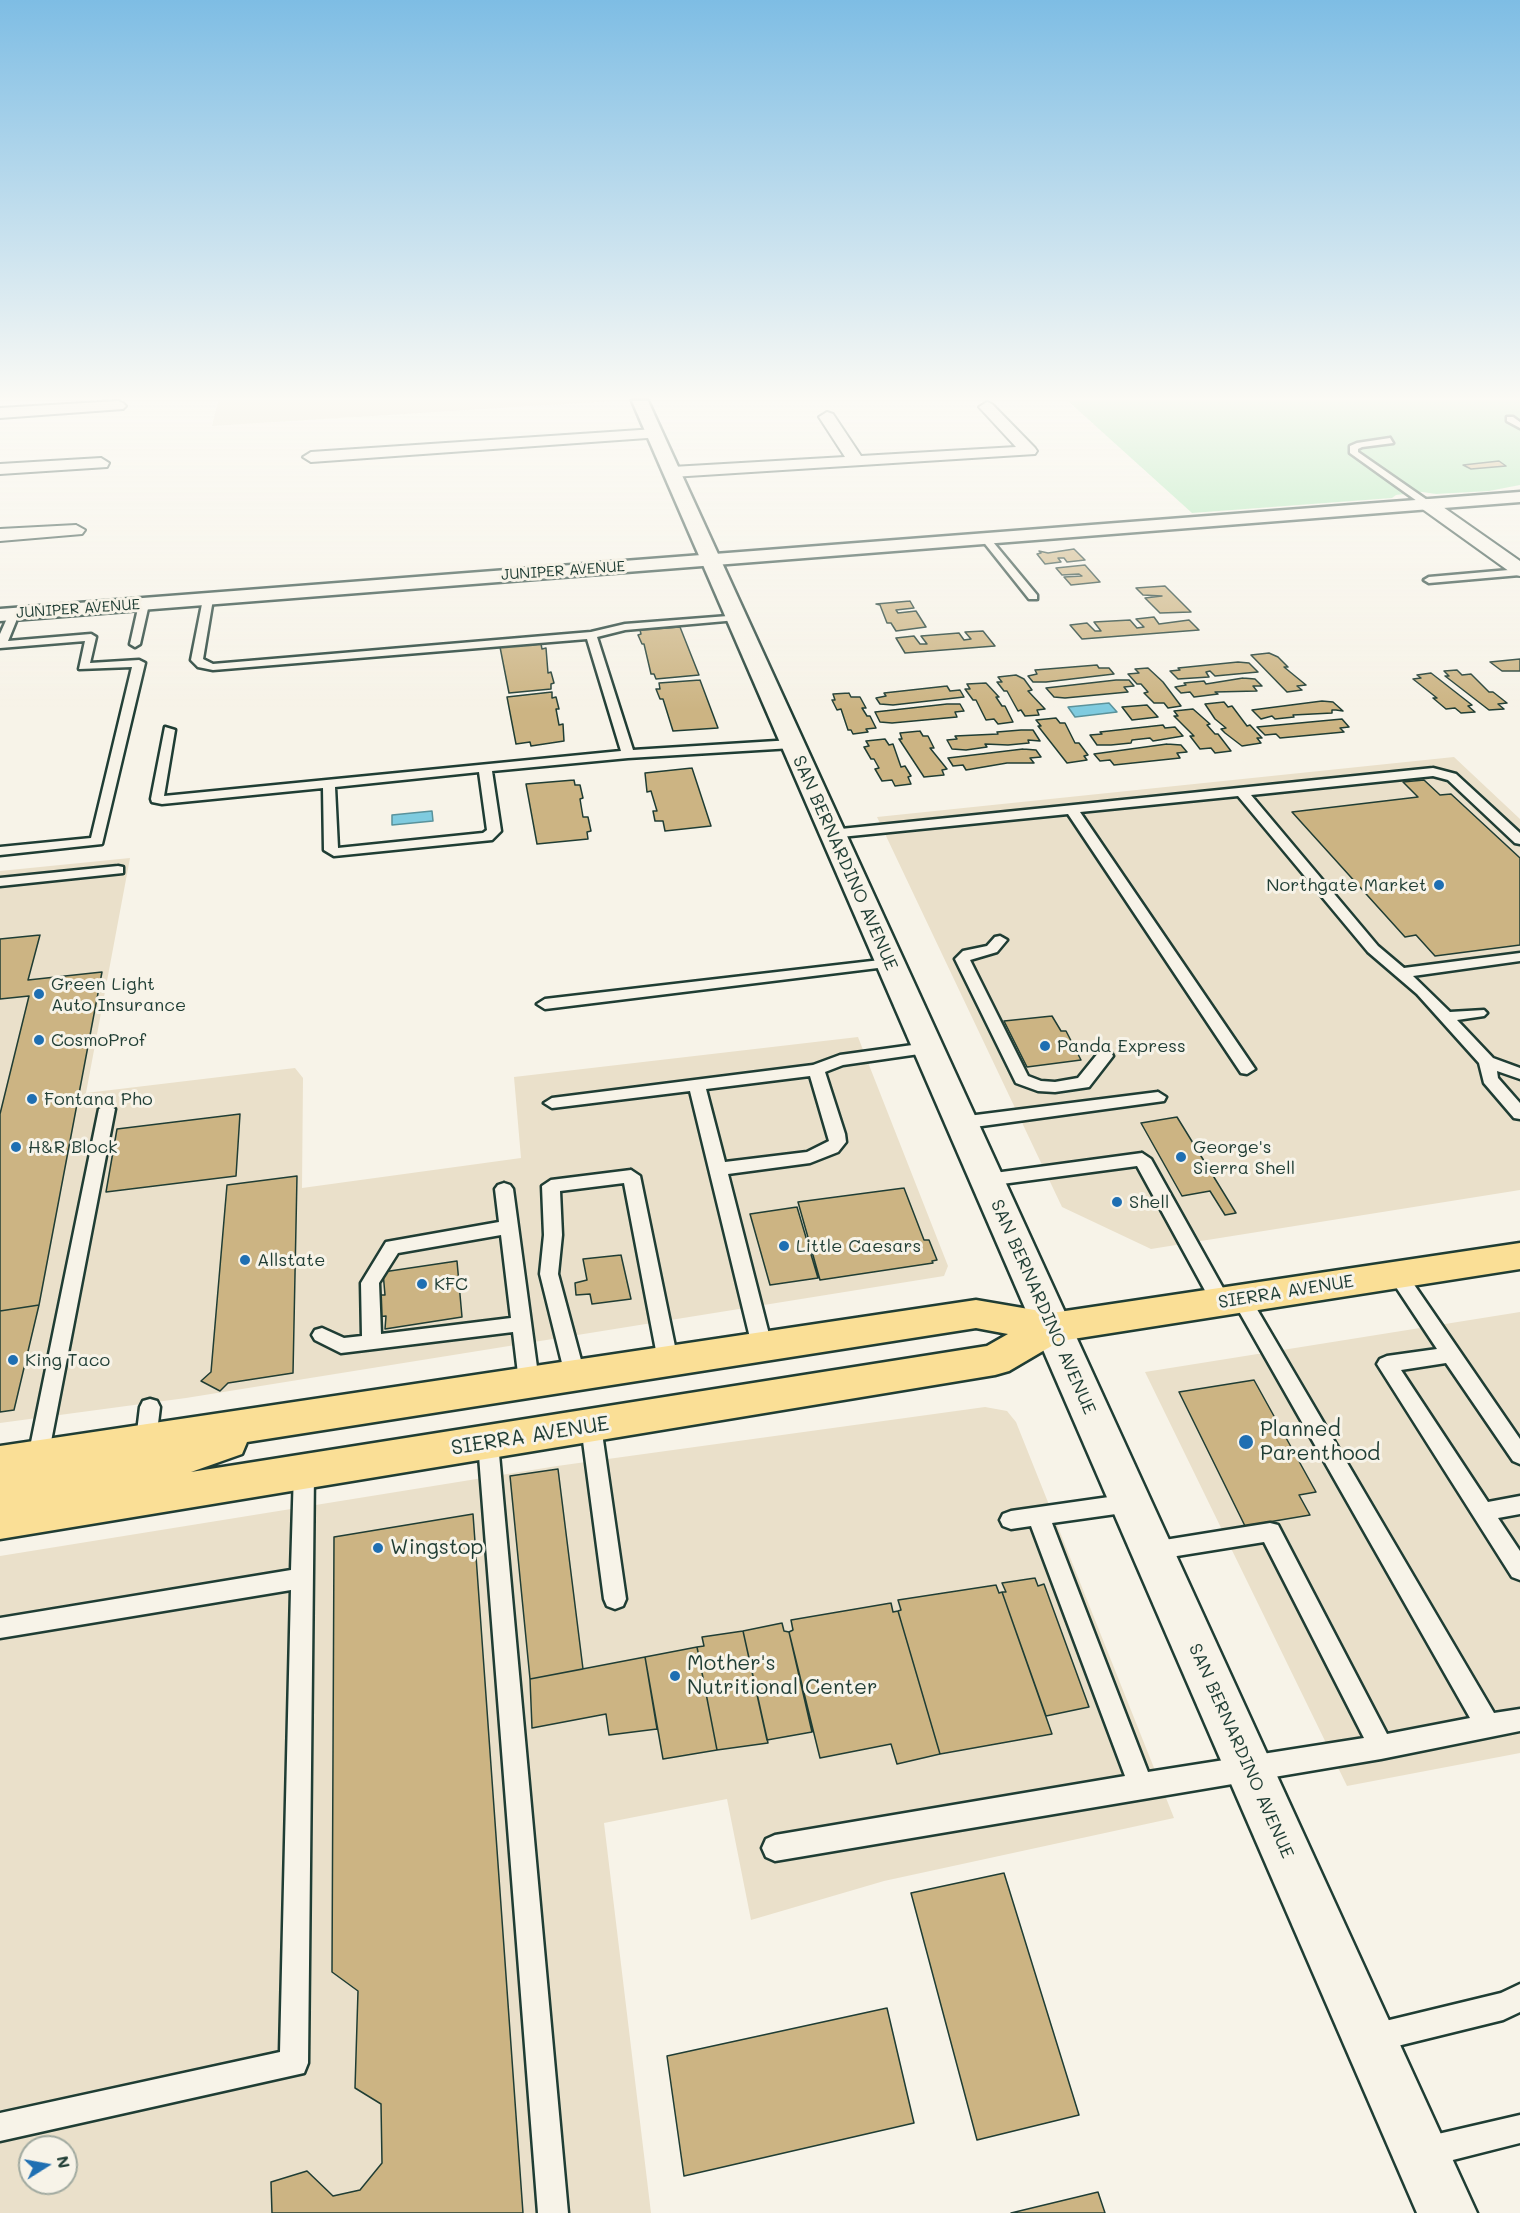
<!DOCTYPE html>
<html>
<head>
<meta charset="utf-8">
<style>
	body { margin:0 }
	#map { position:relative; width:1520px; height:2213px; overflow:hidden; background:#f7f3e8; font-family:Mali,sans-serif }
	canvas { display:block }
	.north { position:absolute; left:18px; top:2135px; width:60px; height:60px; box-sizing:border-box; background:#f7f3e8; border:2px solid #a1aaa0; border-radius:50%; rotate:79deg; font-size:16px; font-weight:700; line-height:24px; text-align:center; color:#1f3d34 }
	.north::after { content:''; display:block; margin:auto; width:21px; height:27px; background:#1f6fb2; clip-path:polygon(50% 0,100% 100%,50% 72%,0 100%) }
</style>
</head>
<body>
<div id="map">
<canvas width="1520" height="2213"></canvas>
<div class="north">N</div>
</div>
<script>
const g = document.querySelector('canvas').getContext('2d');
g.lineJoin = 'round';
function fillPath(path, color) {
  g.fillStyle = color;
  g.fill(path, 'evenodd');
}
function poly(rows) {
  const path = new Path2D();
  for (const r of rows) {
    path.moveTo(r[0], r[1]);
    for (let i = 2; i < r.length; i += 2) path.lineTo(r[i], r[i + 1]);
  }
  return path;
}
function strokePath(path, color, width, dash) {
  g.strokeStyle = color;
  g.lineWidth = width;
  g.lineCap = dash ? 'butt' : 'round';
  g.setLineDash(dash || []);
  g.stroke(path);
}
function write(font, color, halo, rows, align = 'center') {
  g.font = font + ' Mali,sans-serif';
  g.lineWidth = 6;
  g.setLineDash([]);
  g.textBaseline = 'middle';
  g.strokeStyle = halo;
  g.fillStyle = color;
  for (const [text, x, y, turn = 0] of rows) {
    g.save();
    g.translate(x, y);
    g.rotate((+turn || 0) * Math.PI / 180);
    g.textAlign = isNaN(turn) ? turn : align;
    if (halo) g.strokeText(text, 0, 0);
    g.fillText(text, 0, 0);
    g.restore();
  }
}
fillPath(poly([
	[218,401,612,401,212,426],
	[1454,757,1520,819,1520,1190,1151,1249,1062,1207,877,817],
	[130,858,86,1093,295,1068,303,1078,302,1188,521,1158,514,1077,858,1037,948,1266,944,1276,186,1398,0,1423,0,871],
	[1520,1312,1520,1753,1347,1786,1145,1372],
	[985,1407,1007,1411,1016,1422,1174,1818,884,1881,751,1920,727,1799,604,1823,651,2213,0,2213,0,1556,557,1466],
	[30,2147,66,2147,66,2183,30,2183]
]), '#eae0ca');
fillPath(poly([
	[1068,401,1520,401,1520,485,1489,491,1436,494,1422,492,1396,495,1392,498,1192,513]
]), '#a5e7b1');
const water = poly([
	[1109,703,1117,712,1075,717,1068,707,1109,703],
	[432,811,433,821,392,825,392,815,432,811]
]);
fillPath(water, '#7fcbdf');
strokePath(water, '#59929b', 1.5);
const building = poly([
	[1499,461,1506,466,1471,469,1463,465,1499,461],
	[1074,549,1085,560,1067,562,1064,558,1058,558,1061,562,1045,564,1037,554,1041,553,1039,551,1048,553,1074,549],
	[1085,565,1100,582,1071,585,1064,577,1082,576,1079,574,1062,575,1056,568,1085,565],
	[1165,586,1191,612,1160,613,1145,598,1162,596,1143,595,1136,588,1165,586],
	[910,601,914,608,896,610,898,613,916,611,926,627,896,631,891,623,887,623,880,605,876,604,910,601],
	[1154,617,1159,624,1189,620,1199,630,1082,639,1070,625,1087,623,1095,631,1101,631,1094,622,1130,620,1137,628,1144,627,1136,619,1154,617],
	[680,627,699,675,656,679,654,674,651,674,644,644,642,644,638,635,641,634,640,630,680,627],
	[983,631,995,646,905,653,896,638,914,636,920,644,927,644,921,636,959,633,964,640,971,639,965,632,983,631],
	[541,644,542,649,546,648,548,673,551,672,554,683,551,684,551,689,509,693,500,647,541,644],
	[1269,653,1278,657,1288,667,1284,667,1306,685,1297,686,1302,690,1287,692,1251,655,1269,653],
	[1520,659,1520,671,1502,671,1490,662,1520,659],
	[1238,662,1249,663,1258,672,1215,676,1210,671,1206,672,1209,677,1178,679,1170,671,1180,670,1178,668,1238,662],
	[1097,665,1099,668,1109,668,1114,674,1046,682,1033,682,1028,676,1037,674,1035,670,1097,665],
	[1148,668,1163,682,1181,706,1168,708,1164,703,1154,703,1144,693,1148,692,1141,684,1137,684,1128,674,1139,673,1135,669,1148,668],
	[1457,670,1462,675,1471,674,1489,692,1493,692,1507,703,1498,704,1504,709,1489,710,1445,676,1449,676,1444,671,1457,670],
	[1431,673,1472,705,1468,706,1475,712,1461,713,1455,708,1446,709,1433,698,1437,698,1413,679,1421,678,1417,675,1431,673],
	[1016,675,1024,679,1032,690,1028,691,1045,709,1037,710,1039,715,1025,716,1021,710,1018,711,1007,691,1004,691,997,682,1002,682,998,677,1016,675],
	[1243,678,1255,679,1262,686,1253,686,1257,691,1215,692,1218,694,1194,697,1190,692,1181,693,1175,687,1186,685,1184,683,1204,681,1206,684,1243,678],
	[700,680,718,728,673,731,663,699,660,699,656,689,660,689,659,683,700,680],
	[1116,680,1129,680,1134,686,1124,687,1128,692,1065,698,1054,697,1046,688,1116,680],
	[986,683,999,697,996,697,1002,706,1005,706,1013,722,998,724,994,719,986,720,976,700,973,700,965,689,970,689,967,684,986,683],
	[947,686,950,691,960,690,964,697,893,705,880,704,876,698,886,696,884,693,947,686],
	[552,692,552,698,556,697,559,709,556,709,559,725,563,724,564,741,531,746,530,742,516,744,507,697,552,692],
	[849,693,851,697,860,697,866,708,862,708,867,716,870,716,876,728,866,729,868,732,853,734,851,730,848,730,841,709,837,710,832,700,835,700,833,694,849,693],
	[1322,701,1333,702,1343,711,1336,710,1332,710,1332,713,1293,715,1294,717,1275,719,1272,716,1261,719,1252,710,1322,701],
	[1224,702,1228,707,1232,706,1247,726,1250,725,1262,738,1257,738,1261,743,1242,746,1225,733,1221,729,1226,728,1215,719,1205,704,1224,702],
	[947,704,960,704,964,711,955,712,957,717,892,723,880,722,875,712,947,704],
	[1147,705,1158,717,1132,720,1122,707,1147,705],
	[1193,709,1210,724,1207,725,1215,734,1218,734,1231,751,1215,753,1211,748,1200,749,1190,736,1194,736,1174,716,1178,716,1174,711,1193,709],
	[1056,718,1060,723,1065,723,1075,743,1079,743,1088,755,1084,756,1087,760,1067,763,1038,726,1041,726,1036,720,1056,718],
	[1342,719,1349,727,1340,728,1344,732,1280,738,1276,734,1265,735,1257,727,1342,719],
	[1163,725,1165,728,1175,727,1183,736,1153,741,1150,738,1132,740,1131,743,1111,745,1097,745,1090,735,1102,734,1100,732,1163,725],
	[1021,730,1033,730,1040,741,1028,740,1029,743,1008,745,985,744,987,747,966,750,952,749,947,740,957,739,955,736,998,734,997,732,1021,730],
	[920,731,923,736,928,736,934,748,930,748,947,769,942,770,944,775,924,777,899,739,902,739,900,733,920,731],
	[885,739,889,745,893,744,901,767,905,766,911,776,908,777,911,784,895,786,892,780,882,781,875,769,879,768,874,759,871,759,864,747,869,746,866,741,885,739],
	[1167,744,1181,745,1187,752,1177,753,1180,758,1114,765,1110,760,1100,761,1094,754,1167,744],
	[1023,749,1036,750,1041,757,1030,758,1034,763,1007,763,966,770,963,765,953,766,948,758,1023,749],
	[692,768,711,826,665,831,663,821,655,821,653,811,657,811,651,791,647,792,645,773,692,768],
	[574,780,575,785,580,785,583,798,580,799,583,817,588,817,591,831,587,832,588,839,537,844,526,784,574,780],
	[1424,780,1440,795,1451,794,1520,858,1520,945,1435,956,1416,935,1405,937,1292,812,1418,797,1403,782,1424,780],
	[40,935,28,980,102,972,39,1305,0,1311,0,1114,29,996,0,999,0,939,40,935],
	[1052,1016,1061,1031,1066,1031,1081,1060,1027,1067,1004,1021,1052,1016],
	[240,1114,236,1176,106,1192,117,1129,240,1114],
	[1177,1117,1236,1213,1225,1215,1210,1191,1182,1196,1141,1123,1177,1117],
	[297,1176,293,1373,228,1383,220,1391,201,1381,211,1372,227,1185,297,1176],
	[904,1188,924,1240,929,1240,937,1260,932,1261,933,1263,820,1280,798,1202,904,1188],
	[797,1207,818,1278,770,1285,750,1214,797,1207],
	[621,1255,631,1299,592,1304,590,1294,576,1295,575,1283,587,1280,583,1259,621,1255],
	[457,1261,462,1317,385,1329,386,1316,377,1317,377,1295,385,1295,383,1272,457,1261],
	[39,1305,14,1410,0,1412,0,1311,39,1305],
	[1254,1380,1316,1492,1299,1495,1310,1515,1245,1526,1179,1392,1254,1380],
	[558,1469,583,1669,530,1679,510,1476,558,1469],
	[473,1514,523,2213,272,2213,271,2182,307,2171,333,2196,360,2190,382,2163,381,2104,355,2088,358,1991,332,1972,334,1537,473,1514],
	[1035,1578,1038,1586,1044,1584,1089,1707,1046,1716,1002,1592,1006,1592,1002,1583,1035,1578],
	[996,1585,999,1593,1002,1592,1052,1734,940,1754,898,1611,901,1610,898,1600,996,1585],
	[891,1603,893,1612,898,1611,940,1754,897,1764,891,1744,820,1758,789,1632,793,1630,791,1620,891,1603],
	[782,1623,784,1631,789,1632,812,1732,767,1740,743,1631,782,1623],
	[743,1631,768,1743,717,1750,697,1647,704,1646,702,1637,743,1631],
	[697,1647,717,1750,663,1759,645,1657,697,1647],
	[645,1657,657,1729,609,1735,606,1714,532,1728,530,1679,645,1657],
	[1004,1873,1079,2115,977,2140,911,1893,1004,1873],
	[887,2008,914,2123,684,2176,667,2056,887,2008],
	[1098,2192,1105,2213,1011,2213,1098,2192]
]);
fillPath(building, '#ccb483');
strokePath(building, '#1f3d34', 1.5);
const service = poly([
	[1507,417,1513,417,1520,422,1520,428,1507,421,1507,417],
	[1390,438,1393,443,1362,447,1358,449,1358,452,1430,502,1430,506,1424,506,1350,453,1350,446,1357,443,1390,438],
	[982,536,988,536,1037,595,1037,599,1029,599,982,540,982,536],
	[1520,569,1520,575,1429,583,1424,580,1429,577,1520,569],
	[208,596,213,599,203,659,213,664,591,632,625,624,741,615,742,617,737,620,625,630,597,637,633,750,792,740,798,744,792,748,628,758,492,771,501,831,492,840,334,856,324,850,323,788,162,804,152,802,151,799,165,727,175,730,164,796,621,751,587,639,213,670,198,667,191,660,203,599,208,596],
	[479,772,487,830,483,833,338,848,335,787,479,772],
	[144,601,149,604,140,644,135,647,130,644,139,604,144,601],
	[14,611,19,614,8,641,91,634,96,637,90,663,139,660,145,663,102,844,0,855,0,847,91,838,132,667,79,669,85,641,0,648,0,634,9,614,14,611],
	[1433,768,1456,774,1520,833,1520,844,1515,843,1448,780,1433,776,1251,795,1378,946,1404,968,1520,953,1520,961,1413,976,1450,1012,1484,1010,1487,1013,1484,1016,1457,1020,1493,1058,1520,1068,1520,1079,1497,1071,1498,1078,1520,1103,1520,1119,1514,1118,1484,1083,1479,1063,1417,994,1368,952,1238,796,1080,812,1255,1069,1247,1074,1241,1073,1068,814,831,838,824,834,831,830,1433,768],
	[118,866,123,867,123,873,0,886,0,878,118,866],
	[1000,936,1007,940,997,952,970,960,1028,1076,1041,1081,1055,1082,1078,1078,1099,1052,1111,1052,1113,1056,1089,1087,1055,1092,1038,1091,1016,1083,1014,1079,955,959,963,951,987,946,995,937,1000,936],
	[889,959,894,960,896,963,894,966,545,1009,537,1004,545,999,889,959],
	[927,1043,933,1044,935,1048,933,1052,843,1065,825,1072,845,1134,846,1142,838,1152,810,1163,728,1174,772,1346,769,1351,762,1353,755,1351,752,1346,690,1091,552,1108,544,1103,552,1098,813,1065,840,1055,927,1043],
	[810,1076,829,1141,807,1152,725,1162,706,1089,810,1076],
	[1158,1092,1166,1097,1164,1101,960,1129,952,1123,960,1117,1158,1092],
	[107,1104,115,1109,48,1457,45,1463,38,1466,31,1463,28,1457,99,1109,107,1104],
	[1142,1153,1151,1159,1228,1297,1230,1302,1228,1307,1221,1309,1214,1307,1137,1166,987,1186,978,1180,987,1174,1142,1153],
	[631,1170,640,1176,678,1361,675,1366,668,1369,661,1366,658,1361,624,1183,560,1191,562,1235,558,1274,585,1375,582,1380,575,1383,568,1380,565,1375,540,1274,544,1235,542,1186,551,1180,631,1170],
	[504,1183,510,1185,513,1189,539,1382,536,1388,529,1390,522,1388,519,1382,513,1332,341,1353,315,1340,312,1335,315,1330,322,1328,344,1338,362,1336,361,1283,386,1242,499,1222,495,1189,498,1185,504,1183],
	[501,1235,511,1318,381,1334,379,1283,398,1253,501,1235],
	[1397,1268,1404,1270,1520,1439,1520,1464,1513,1461,1446,1363,1401,1370,1488,1502,1520,1496,1520,1514,1498,1518,1520,1551,1520,1580,1512,1577,1377,1364,1380,1359,1387,1356,1437,1349,1388,1275,1390,1270,1397,1268],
	[1241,1292,1248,1294,1494,1713,1520,1709,1520,1731,1381,1759,775,1861,766,1857,762,1848,766,1839,775,1835,1125,1776,1031,1526,1011,1529,1003,1526,1000,1520,1003,1514,1011,1511,1130,1494,1138,1497,1141,1503,1138,1509,1130,1512,1052,1523,1148,1772,1364,1738,1264,1542,1152,1560,1144,1558,1141,1551,1144,1544,1152,1542,1270,1523,1278,1525,1387,1734,1470,1718,1232,1299,1234,1294,1241,1292],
	[150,1399,157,1401,160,1407,156,1440,153,1446,146,1448,139,1446,136,1440,140,1407,143,1401,150,1399],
	[591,1418,598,1420,601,1426,626,1599,623,1606,615,1609,607,1606,604,1599,581,1426,584,1420,591,1418],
	[488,1435,495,1437,498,1443,568,2213,538,2213,478,1443,481,1437,488,1435],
	[304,1462,311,1465,314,1471,308,2063,304,2073,0,2141,0,2113,280,2052,291,1590,0,1638,0,1618,291,1570,294,1471,297,1465,304,1462],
	[1520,1984,1520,2012,1503,2020,1373,2052,1363,2048,1359,2038,1363,2028,1373,2024,1501,1993,1520,1984],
	[1520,2115,1520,2143,1425,2167,1415,2162,1410,2152,1415,2142,1425,2137,1520,2115]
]);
const minor = poly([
	[118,401,123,403,126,406,123,409,0,418,0,408,118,401],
	[987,402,992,404,1035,448,1037,451,1035,454,672,477,664,472,672,467,845,457,819,417,827,412,833,414,861,456,1016,447,979,407,987,402],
	[655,429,663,434,661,437,311,462,303,457,311,452,655,429],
	[101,458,109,463,107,467,0,474,0,464,101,458],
	[1427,499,1433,500,1520,561,1520,576,1513,574,1421,508,1418,504,1427,499],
	[76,525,85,530,82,534,0,541,0,529,76,525]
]);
const tertiary = poly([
	[1520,492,1520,502,0,621,0,609,1520,492]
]);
const secondary = poly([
	[632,401,648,401,1477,2213,1417,2213,632,401]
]);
const primary = poly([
	[1520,1243,1520,1269,1060,1341,1009,1371,995,1375,0,1539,0,1446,976,1300,1052,1313,1520,1243],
	[976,1328,1008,1334,987,1346,191,1472,242,1454,247,1442,976,1328]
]);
strokePath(service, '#1f3d34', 5);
strokePath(minor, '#1f3d34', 4);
strokePath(tertiary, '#1f3d34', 5);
strokePath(secondary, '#1f3d34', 5);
strokePath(primary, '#1f3d34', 5);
fillPath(service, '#f7f3e8');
fillPath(minor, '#f7f3e8');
fillPath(tertiary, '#f7f3e8');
fillPath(secondary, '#f7f3e8');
fillPath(primary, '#fadf96');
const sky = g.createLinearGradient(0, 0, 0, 710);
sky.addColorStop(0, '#7ebde4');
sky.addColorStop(0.56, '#fbfaf5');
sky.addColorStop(1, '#fbfaf500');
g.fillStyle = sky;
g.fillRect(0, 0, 1520, 710);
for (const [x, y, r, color] of [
	[1439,885,6,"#1f6fb2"],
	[39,994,6,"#1f6fb2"],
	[39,1040,6,"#1f6fb2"],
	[1045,1046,6,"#1f6fb2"],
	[32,1099,6,"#1f6fb2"],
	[16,1147,6,"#1f6fb2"],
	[1181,1157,6,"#1f6fb2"],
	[1117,1202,6,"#1f6fb2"],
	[784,1246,6,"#1f6fb2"],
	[245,1260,6,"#1f6fb2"],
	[422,1284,6,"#1f6fb2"],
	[13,1360,6,"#1f6fb2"],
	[1246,1442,8,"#1f6fb2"],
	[378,1548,6,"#1f6fb2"],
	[675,1676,6,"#1f6fb2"]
]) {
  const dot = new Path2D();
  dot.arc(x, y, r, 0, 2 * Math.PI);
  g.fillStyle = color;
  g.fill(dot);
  strokePath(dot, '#f7f3e8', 2);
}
write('15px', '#1f3d34', '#f7f3e8', [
	["JUNIPER AVENUE",563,571,-4],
	["JUNIPER AVENUE",78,609,-4]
]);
write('18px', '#1f3d34', '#f7f3e8', [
	["SAN BERNARDINO AVENUE",845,863,66],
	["SIERRA AVENUE",1286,1292,-9],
	["SAN BERNARDINO AVENUE",1043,1307,66],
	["SAN BERNARDINO AVENUE",1241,1751,66]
]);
write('18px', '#1f3d34', '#f7f3e8', [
	["Northgate Market",1427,885,"right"],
	["Green Light",51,984],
	["Auto Insurance",51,1005],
	["CosmoProf",51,1040],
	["Panda Express",1057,1046],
	["Fontana Pho",44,1099],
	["H&R Block",28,1147],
	["George's",1193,1147],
	["Sierra Shell",1193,1168],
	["Shell",1129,1202],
	["Little Caesars",796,1246],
	["Allstate",257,1260],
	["KFC",434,1284],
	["King Taco",25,1360]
], 'left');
write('21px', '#1f3d34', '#f7f3e8', [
	["Planned",1260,1430],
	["Parenthood",1260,1454],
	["Wingstop",390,1548],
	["Mother's",687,1664],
	["Nutritional Center",687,1688]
], 'left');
write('21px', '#1f3d34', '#f7f3e8', [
	["SIERRA AVENUE",530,1436,-9]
]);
</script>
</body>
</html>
